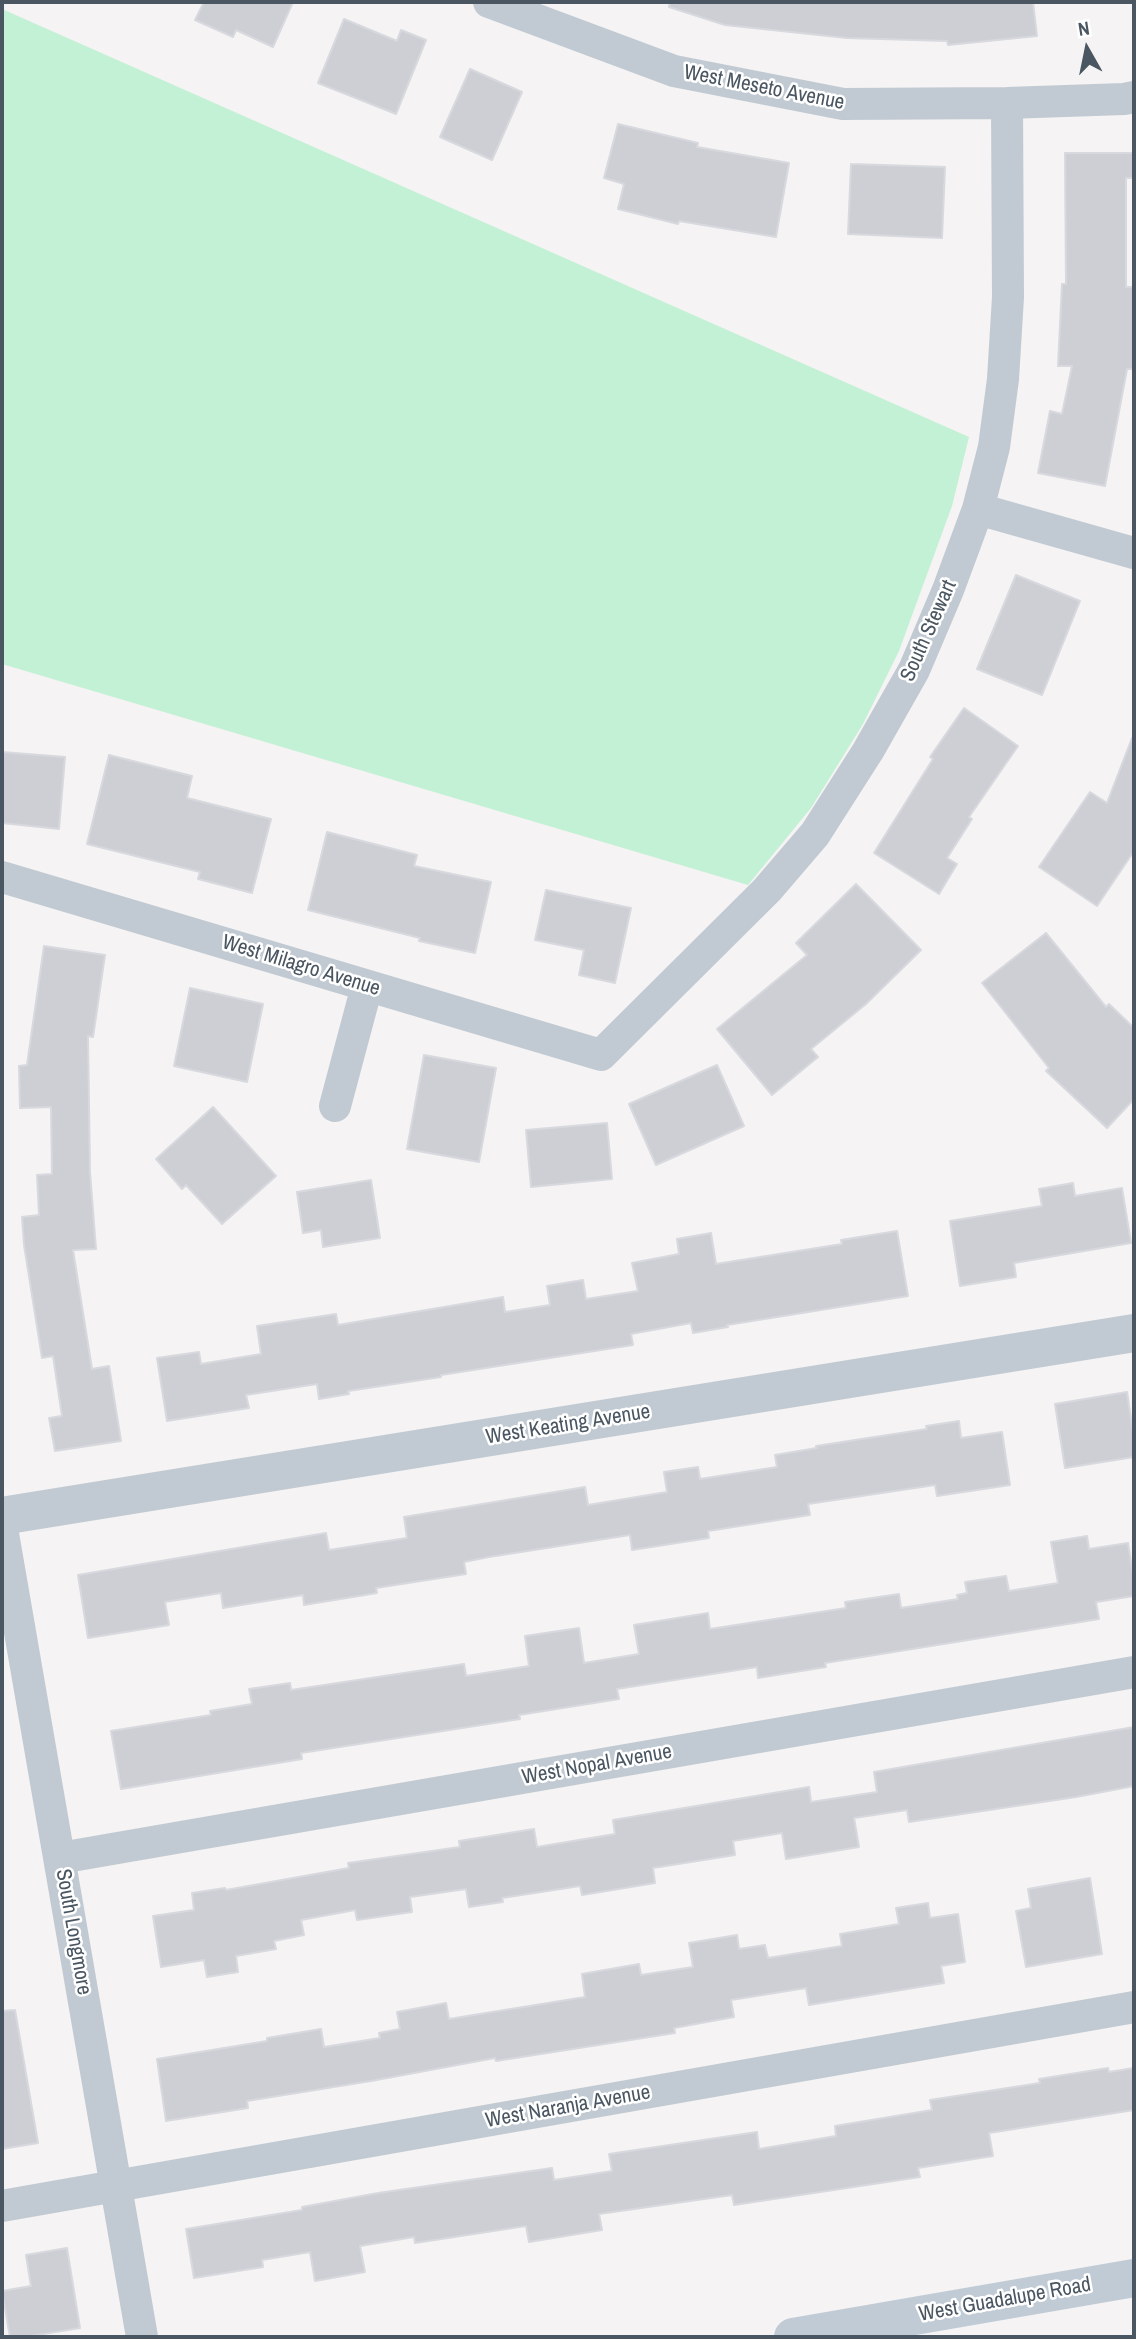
<!DOCTYPE html>
<html>
<head>
<meta charset="utf-8">
<style>
	body { margin:0 }
	#map { position:relative; width:1136px; height:2339px; overflow:hidden; background:#f5f3f3; font-family:"Archivo Narrow",sans-serif }
	canvas { display:block }
	.frame { position:absolute; inset:0; border:4px solid #4a5661; pointer-events:none }
	.north { position:absolute; left:1052px; top:14px; width:70px; height:70px; -webkit-text-stroke:5px #fff; paint-order:stroke; rotate:351deg; font-size:19px; font-weight:700; line-height:28px; text-align:center; color:#4a5661 }
	.north::after { content:''; display:block; margin:auto; width:24px; height:32px; background:#4a5661; clip-path:polygon(50% 0,100% 100%,50% 72%,0 100%) }
</style>
</head>
<body>
<div id="map">
<canvas width="1136" height="2339"></canvas>
<div class="frame"></div>
<div class="north">N</div>
</div>
<script>
const g = document.querySelector('canvas').getContext('2d');
g.lineJoin = 'round';
function fillPath(path, color) {
  g.fillStyle = color;
  g.fill(path, 'evenodd');
}
function poly(rows) {
  const path = new Path2D();
  for (const r of rows) {
    path.moveTo(r[0], r[1]);
    for (let i = 2; i < r.length; i += 2) path.lineTo(r[i], r[i + 1]);
  }
  return path;
}
function strokePath(path, color, width, dash) {
  g.strokeStyle = color;
  g.lineWidth = width;
  g.lineCap = dash ? 'butt' : 'round';
  g.setLineDash(dash || []);
  g.stroke(path);
}
function write(font, color, halo, rows, align = 'center') {
  g.font = font + ' "Archivo Narrow",sans-serif';
  g.lineWidth = 5;
  g.setLineDash([]);
  g.textBaseline = 'middle';
  g.strokeStyle = halo;
  g.fillStyle = color;
  for (const [text, x, y, turn = 0] of rows) {
    g.save();
    g.translate(x, y);
    g.rotate((+turn || 0) * Math.PI / 180);
    g.textAlign = isNaN(turn) ? turn : align;
    if (halo) g.strokeText(text, 0, 0);
    g.fillText(text, 0, 0);
    g.restore();
  }
}
fillPath(poly([
	[2,9,969,437,952,506,899,651,863,724,811,808,748,885,2,664]
]), '#c3f1d5');
const building = poly([
	[204,2,293,2,273,47,236,30,233,37,195,20,204,2],
	[670,2,1033,2,1037,36,948,45,947,41,847,38,725,25,669,7,670,2],
	[344,19,397,41,401,30,426,40,396,114,318,83,344,19],
	[470,69,522,92,492,160,440,137,470,69],
	[618,124,698,143,697,147,789,163,776,237,679,221,678,224,618,209,624,184,604,178,618,124],
	[1065,153,1134,153,1134,178,1126,178,1126,287,1134,287,1134,369,1127,369,1105,486,1038,473,1050,411,1062,414,1072,366,1058,366,1062,284,1066,284,1065,153],
	[851,164,945,167,942,238,848,234,851,164],
	[1016,575,1080,601,1042,695,977,669,1016,575],
	[964,708,1018,746,969,817,972,819,947,858,957,864,939,894,874,853,933,759,930,757,964,708],
	[1132,738,1134,738,1134,851,1097,906,1039,867,1090,792,1107,803,1132,738],
	[2,752,65,757,59,829,2,823,2,752],
	[109,755,192,776,187,798,271,819,252,893,198,879,200,872,87,844,109,755],
	[327,832,417,855,414,866,491,882,475,953,419,941,420,938,308,910,327,832],
	[856,884,921,950,866,1004,811,1049,818,1057,772,1095,717,1029,807,955,796,943,856,884],
	[546,890,631,908,615,983,579,975,584,950,535,940,546,890],
	[1046,933,1106,1007,1109,1004,1134,1028,1134,1099,1107,1128,1046,1071,1049,1068,982,983,1046,933],
	[44,946,105,955,93,1037,88,1036,90,1172,96,1249,73,1250,92,1369,109,1366,121,1441,55,1451,49,1418,62,1416,53,1356,42,1358,24,1245,22,1217,39,1215,37,1175,52,1174,51,1107,20,1108,19,1066,27,1065,44,946],
	[190,988,263,1004,247,1082,174,1066,190,988],
	[424,1055,496,1068,479,1162,407,1149,424,1055],
	[717,1065,744,1126,656,1165,629,1104,717,1065],
	[213,1107,276,1176,222,1224,186,1185,182,1189,156,1159,213,1107],
	[607,1123,612,1179,531,1187,526,1130,607,1123],
	[371,1180,380,1238,323,1247,321,1230,303,1233,297,1192,371,1180],
	[1073,1183,1075,1196,1122,1188,1131,1243,1014,1263,1016,1277,960,1286,950,1221,1042,1206,1039,1189,1073,1183],
	[897,1231,908,1296,727,1325,728,1327,693,1333,691,1323,631,1334,633,1345,441,1375,441,1377,348,1391,349,1394,319,1399,317,1384,246,1395,249,1408,167,1421,157,1358,199,1352,201,1364,261,1354,257,1326,336,1314,338,1325,503,1297,505,1312,550,1305,547,1286,583,1280,586,1299,638,1291,632,1263,679,1254,677,1239,711,1233,716,1264,842,1244,841,1240,897,1231],
	[1127,1392,1134,1439,1134,1457,1065,1468,1055,1404,1127,1392],
	[959,1421,961,1438,1002,1432,1010,1485,937,1496,935,1485,808,1504,810,1515,708,1531,709,1538,632,1550,630,1535,489,1557,464,1562,466,1574,376,1588,377,1593,304,1605,303,1595,223,1608,221,1593,165,1602,169,1625,88,1638,78,1575,326,1533,329,1550,407,1538,404,1517,585,1487,588,1505,667,1492,664,1472,698,1467,700,1479,777,1467,775,1455,817,1448,816,1446,927,1429,926,1426,959,1421],
	[1087,1536,1089,1549,1128,1543,1134,1581,1134,1596,1096,1602,1099,1619,825,1663,826,1667,758,1678,757,1667,617,1689,619,1699,519,1715,520,1719,301,1753,302,1759,121,1789,111,1731,211,1715,210,1711,252,1704,249,1689,290,1683,291,1690,464,1664,466,1676,529,1666,525,1636,579,1628,584,1663,639,1654,634,1625,708,1613,710,1629,846,1608,845,1602,899,1594,901,1608,958,1599,957,1595,967,1593,965,1582,1006,1576,1009,1591,1058,1583,1051,1542,1087,1536],
	[1134,1727,1134,1786,1076,1797,909,1822,907,1810,854,1818,859,1847,786,1859,782,1833,733,1841,735,1855,653,1868,655,1883,582,1895,580,1886,502,1898,503,1902,469,1907,466,1889,410,1897,412,1912,357,1920,355,1910,301,1920,304,1935,274,1941,276,1949,236,1956,238,1972,207,1977,204,1960,161,1967,153,1916,194,1910,192,1893,225,1888,226,1890,349,1868,348,1863,460,1847,459,1841,534,1829,537,1847,615,1834,613,1820,809,1787,811,1802,877,1792,874,1772,1134,1727],
	[1090,1878,1102,1954,1026,1967,1016,1911,1031,1908,1028,1889,1090,1878],
	[928,1903,930,1918,958,1914,965,1962,941,1966,944,1983,809,2005,806,1988,731,2000,734,2017,674,2028,675,2033,496,2061,495,2058,371,2081,247,2101,248,2108,166,2121,157,2059,267,2041,267,2038,321,2029,324,2047,380,2038,379,2033,400,2029,397,2012,446,2003,449,2019,585,1997,582,1974,639,1964,641,1975,693,1967,689,1943,737,1935,739,1949,765,1945,768,1958,842,1946,840,1934,899,1924,896,1908,928,1903],
	[15,2010,38,2143,2,2149,2,2011,15,2010],
	[1108,2068,1109,2072,1134,2068,1134,2110,989,2133,993,2156,918,2168,920,2177,734,2205,732,2195,599,2214,602,2230,529,2242,526,2226,415,2243,414,2237,360,2246,365,2272,315,2281,310,2252,262,2260,263,2267,194,2278,186,2229,302,2210,302,2207,378,2193,552,2168,554,2180,612,2171,609,2154,757,2132,759,2149,836,2136,835,2126,932,2110,930,2100,1040,2083,1039,2079,1108,2068],
	[67,2248,80,2328,25,2337,10,2337,2,2291,31,2286,26,2255,67,2248]
]);
fillPath(building, '#cdcfd5');
strokePath(building, '#d7d9de', 2);
strokePath(poly([
	[489,2,674,71,843,104,1007,103,1124,99,1134,97],
	[978,509,1134,553],
	[2,877,601,1055,767,890,815,834,868,751,914,670,948,590,978,509,994,447,1003,379,1008,297,1007,103],
	[335,1106,367,986],
	[2,1528,142,2337],
	[60,1858,1134,1672],
	[2,2206,1134,2007]
]), '#c1cad2', 32);
strokePath(poly([
	[2,1516,1134,1333]
]), '#c1cad2', 38);
strokePath(poly([
	[793,2337,1134,2278]
]), '#c1cbd6', 38);
write('21px', '#4a5661', '#fff', [
	["West Meseto Avenue",764,88,11],
	["South Stewart",929,631,-66],
	["West Milagro Avenue",301,966,17],
	["West Keating Avenue",568,1425,-9],
	["West Nopal Avenue",597,1765,-10],
	["South Longmore",73,1932,80],
	["West Naranja Avenue",568,2107,-10],
	["West Guadalupe Road",1005,2300,-10]
]);
</script>
</body>
</html>
